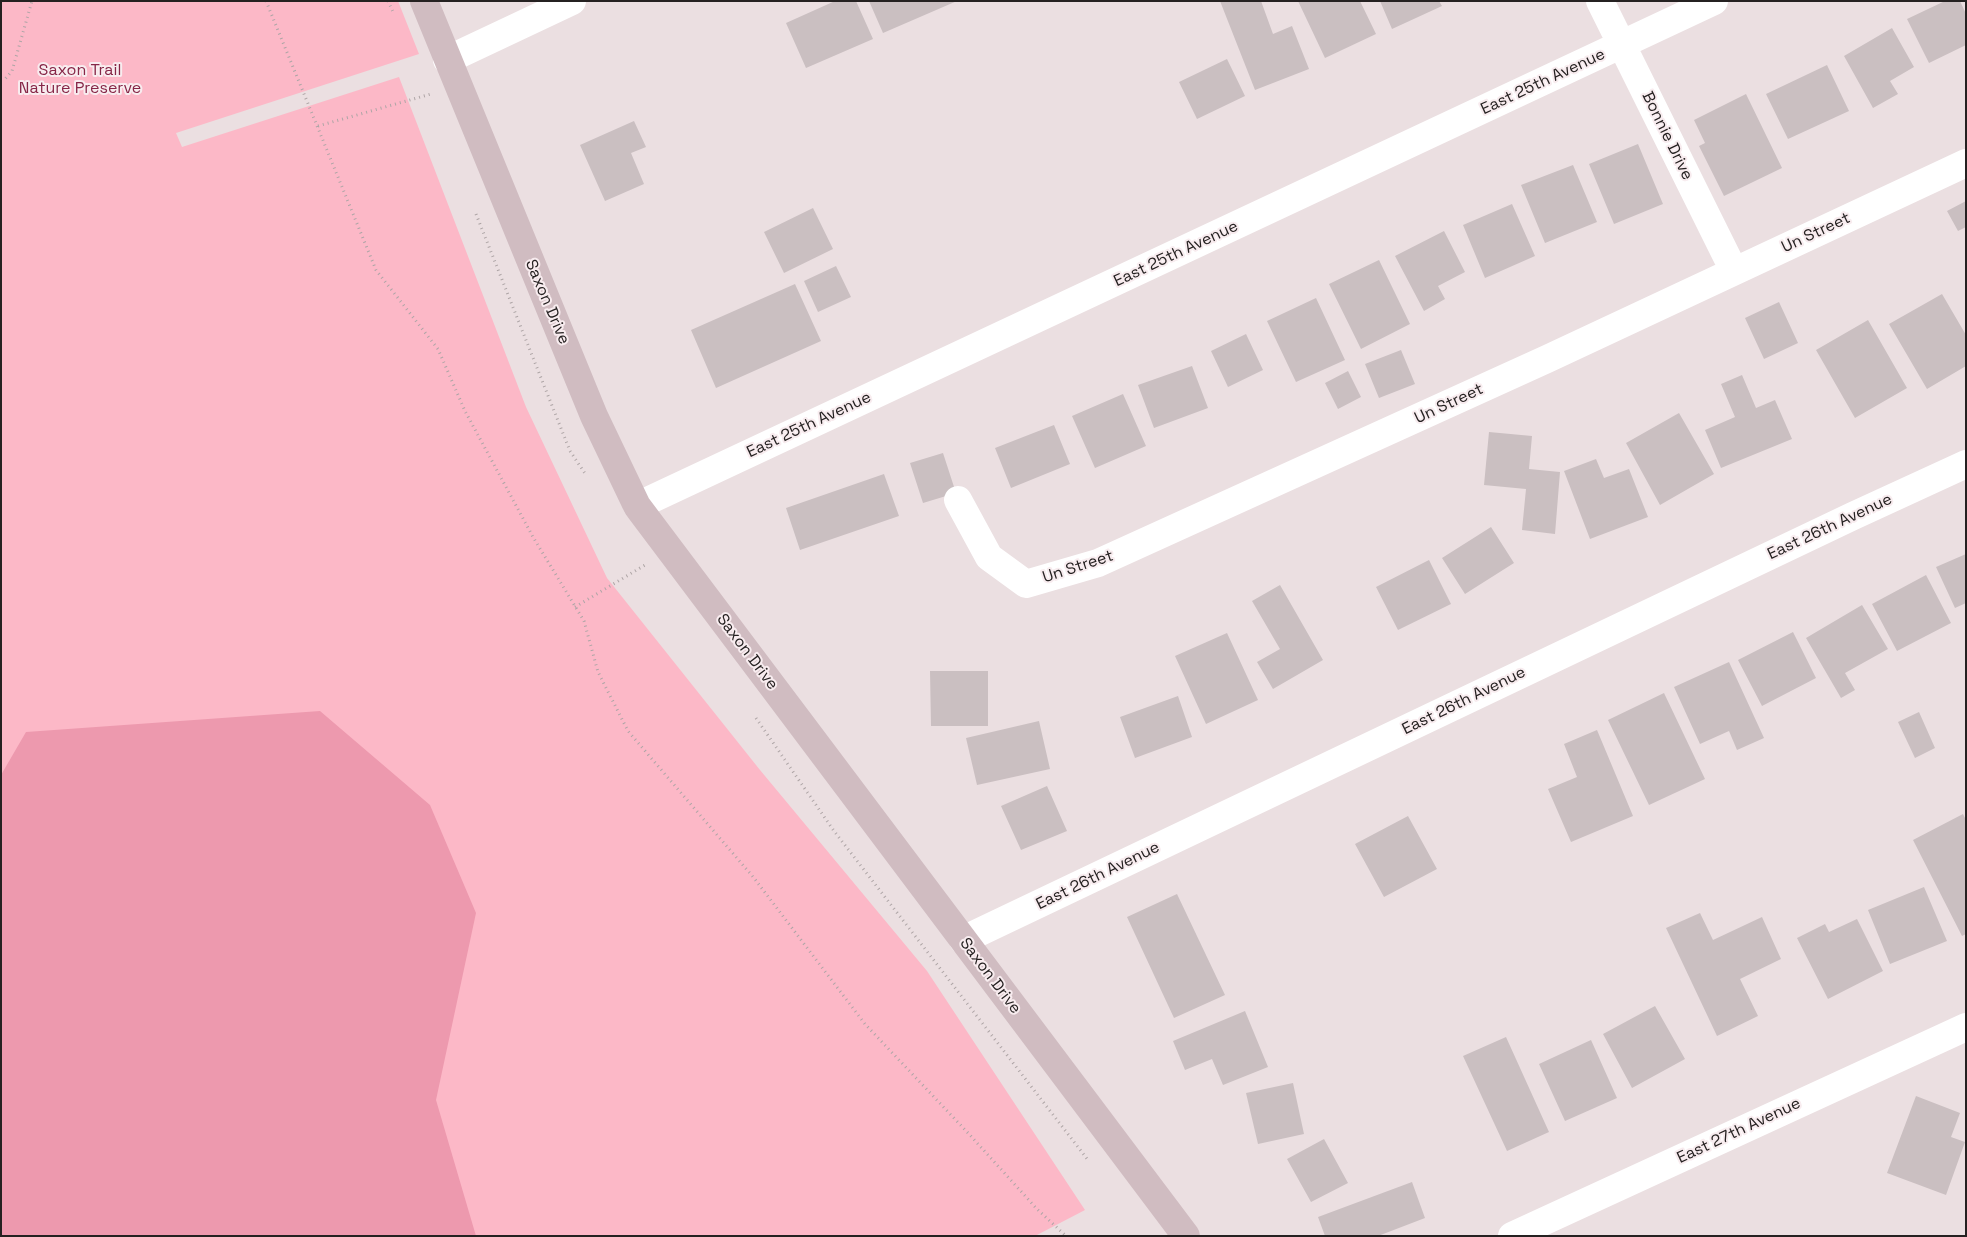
<!DOCTYPE html>
<html>
<head>
<meta charset="utf-8">
<style>
	body { margin:0 }
	#map { position:relative; width:1967px; height:1237px; overflow:hidden; background:#ebdfe1; font-family:"Space Grotesk",sans-serif }
	canvas { display:block }
	.frame { position:absolute; inset:0; border:2px solid #252121; pointer-events:none }
</style>
</head>
<body>
<div id="map">
<canvas width="1967" height="1237"></canvas>
<div class="frame"></div>
</div>
<script>
const g = document.querySelector('canvas').getContext('2d');
g.lineJoin = 'round';
function fillPath(path, color) {
  g.fillStyle = color;
  g.fill(path, 'evenodd');
}
function poly(rows) {
  const path = new Path2D();
  for (const r of rows) {
    path.moveTo(r[0], r[1]);
    for (let i = 2; i < r.length; i += 2) path.lineTo(r[i], r[i + 1]);
  }
  return path;
}
function strokePath(path, color, width, dash) {
  g.strokeStyle = color;
  g.lineWidth = width;
  g.lineCap = dash ? 'butt' : 'round';
  g.setLineDash(dash || []);
  g.stroke(path);
}
function write(font, color, halo, rows, align = 'center') {
  g.font = font + ' "Space Grotesk",sans-serif';
  g.lineWidth = 4;
  g.setLineDash([]);
  g.textBaseline = 'middle';
  g.strokeStyle = halo;
  g.fillStyle = color;
  for (const [text, x, y, turn = 0] of rows) {
    g.save();
    g.translate(x, y);
    g.rotate((+turn || 0) * Math.PI / 180);
    g.textAlign = isNaN(turn) ? turn : align;
    if (halo) g.strokeText(text, 0, 0);
    g.fillText(text, 0, 0);
    g.restore();
  }
}
fillPath(poly([
	[1,1,398,1,419,54,176,133,182,147,399,77,526,407,607,578,760,770,927,971,1085,1210,1035,1236,1,1236]
]), '#fcb8c7');
fillPath(poly([
	[320,711,430,805,476,913,436,1100,476,1236,1,1236,1,775,26,732]
]), '#ed99ae');
fillPath(poly([
	[835,1,856,1,873,39,806,68,786,23],
	[869,1,957,1,883,33],
	[1220,1,1261,1,1273,34,1292,26,1309,69,1255,90],
	[1298,1,1360,1,1376,34,1325,58],
	[1380,1,1439,1,1442,6,1392,29],
	[1945,1,1960,1,1966,14,1966,45,1929,63,1907,19],
	[1892,28,1914,67,1890,81,1898,94,1873,108,1844,56],
	[1227,59,1245,96,1197,119,1179,82],
	[1827,65,1849,111,1788,139,1766,94],
	[1746,94,1782,168,1724,196,1699,146,1705,143,1694,120],
	[634,121,646,147,631,153,644,184,605,201,580,145],
	[1638,144,1663,204,1614,224,1589,164],
	[1573,165,1597,222,1545,243,1521,185],
	[1966,201,1966,227,1958,231,1947,211],
	[1512,204,1535,256,1485,278,1463,225],
	[813,208,833,249,784,273,764,232],
	[1444,231,1465,272,1438,286,1445,299,1424,311,1395,256],
	[1379,260,1410,324,1361,349,1329,284],
	[836,266,851,297,818,312,804,281],
	[795,284,821,341,716,388,691,330],
	[1942,294,1966,335,1966,366,1927,389,1889,324],
	[1316,298,1345,360,1296,382,1267,321],
	[1779,302,1798,343,1764,359,1745,318],
	[1868,320,1907,388,1855,418,1816,350],
	[1246,334,1263,370,1228,387,1211,351],
	[1401,350,1415,384,1379,398,1365,364],
	[1192,366,1208,408,1154,428,1138,385],
	[1348,371,1361,397,1338,409,1325,383],
	[1742,375,1756,408,1775,400,1792,439,1721,468,1705,430,1735,417,1721,384],
	[1123,394,1146,446,1095,468,1072,416],
	[1679,413,1714,474,1660,505,1626,443],
	[1054,425,1070,464,1011,488,995,448],
	[1489,432,1532,436,1529,469,1560,472,1555,534,1522,530,1526,489,1484,485],
	[943,453,956,493,923,503,910,463],
	[1596,459,1604,478,1629,469,1648,517,1590,539,1564,471],
	[884,474,899,516,800,550,786,508],
	[1491,527,1514,563,1465,594,1442,558],
	[1966,554,1966,603,1955,608,1936,567],
	[1429,560,1451,604,1398,630,1376,587],
	[1926,575,1951,623,1897,651,1872,604],
	[1280,585,1323,660,1273,689,1257,662,1280,649,1252,601],
	[1862,605,1888,649,1845,673,1855,690,1841,698,1806,638],
	[1793,632,1816,678,1762,706,1738,660],
	[1227,633,1258,700,1206,724,1175,656],
	[1729,662,1764,738,1737,750,1729,731,1700,744,1674,687],
	[930,671,988,671,988,726,931,726],
	[1664,693,1705,779,1649,805,1608,720],
	[1178,696,1192,737,1135,758,1120,717],
	[1919,712,1935,748,1915,758,1898,722],
	[1039,721,1050,769,977,785,966,738],
	[1597,730,1633,816,1571,842,1548,789,1577,777,1564,744],
	[1047,786,1067,831,1021,850,1001,806],
	[1963,814,1966,820,1966,934,1962,936,1913,840],
	[1408,816,1437,869,1384,897,1355,844],
	[1924,887,1947,941,1890,964,1868,910],
	[1177,894,1225,995,1174,1018,1127,917],
	[1700,913,1713,940,1762,917,1781,959,1740,979,1758,1016,1717,1036,1666,928],
	[1857,919,1883,971,1828,999,1797,938,1825,924,1829,932],
	[1655,1006,1685,1059,1632,1088,1603,1034],
	[1245,1011,1268,1067,1223,1085,1212,1059,1185,1070,1173,1041],
	[1506,1037,1549,1132,1507,1151,1463,1056],
	[1591,1040,1617,1098,1565,1121,1539,1064],
	[1293,1083,1304,1134,1258,1144,1246,1093],
	[1916,1096,1960,1113,1951,1137,1965,1142,1946,1195,1887,1173],
	[1324,1139,1348,1183,1311,1202,1287,1159],
	[1412,1182,1425,1218,1378,1236,1325,1236,1318,1217]
]), '#cabfc1');
strokePath(poly([
	[266,1,376,270,438,349,465,411,533,537,584,621,598,672,628,731,754,878,865,1024,969,1134,1037,1209,1066,1236],
	[388,1,394,14],
	[1,79,5,79,12,71,32,1],
	[318,126,431,94],
	[476,214,570,451,586,475],
	[575,607,645,565],
	[756,718,834,831,1088,1160]
]), '#aea5a6', 3, [1, 4]);
strokePath(poly([
	[1600,1,1734,271],
	[447,60,572,1],
	[958,500,989,557,1026,584,1098,563,1547,359,1966,163],
	[637,506,1714,1],
	[963,940,1853,516,1966,464],
	[1512,1236,1966,1027]
]), '#fff', 28);
strokePath(poly([
	[424,1,594,416,637,506,1186,1236]
]), '#d0bcc1', 28);
write('16px', '#862647', '#f8ecef', [
	["Saxon Trail",80,71],
	["Nature Preserve",80,89]
]);
write('16px', '#252121', '#f8ecef', [
	["East 25th Avenue",1543,82,-25],
	["Bonnie Drive",1667,136,64],
	["Un Street",1816,233,-25],
	["East 25th Avenue",1176,254,-25],
	["Saxon Drive",547,302,67],
	["Un Street",1449,404,-25],
	["East 25th Avenue",809,425,-25],
	["East 26th Avenue",1830,527,-25],
	["Un Street",1078,567,-18],
	["Saxon Drive",747,652,53],
	["East 26th Avenue",1464,701,-26],
	["East 26th Avenue",1098,876,-26],
	["Saxon Drive",990,976,53],
	["East 27th Avenue",1739,1131,-25]
]);
</script>
</body>
</html>
